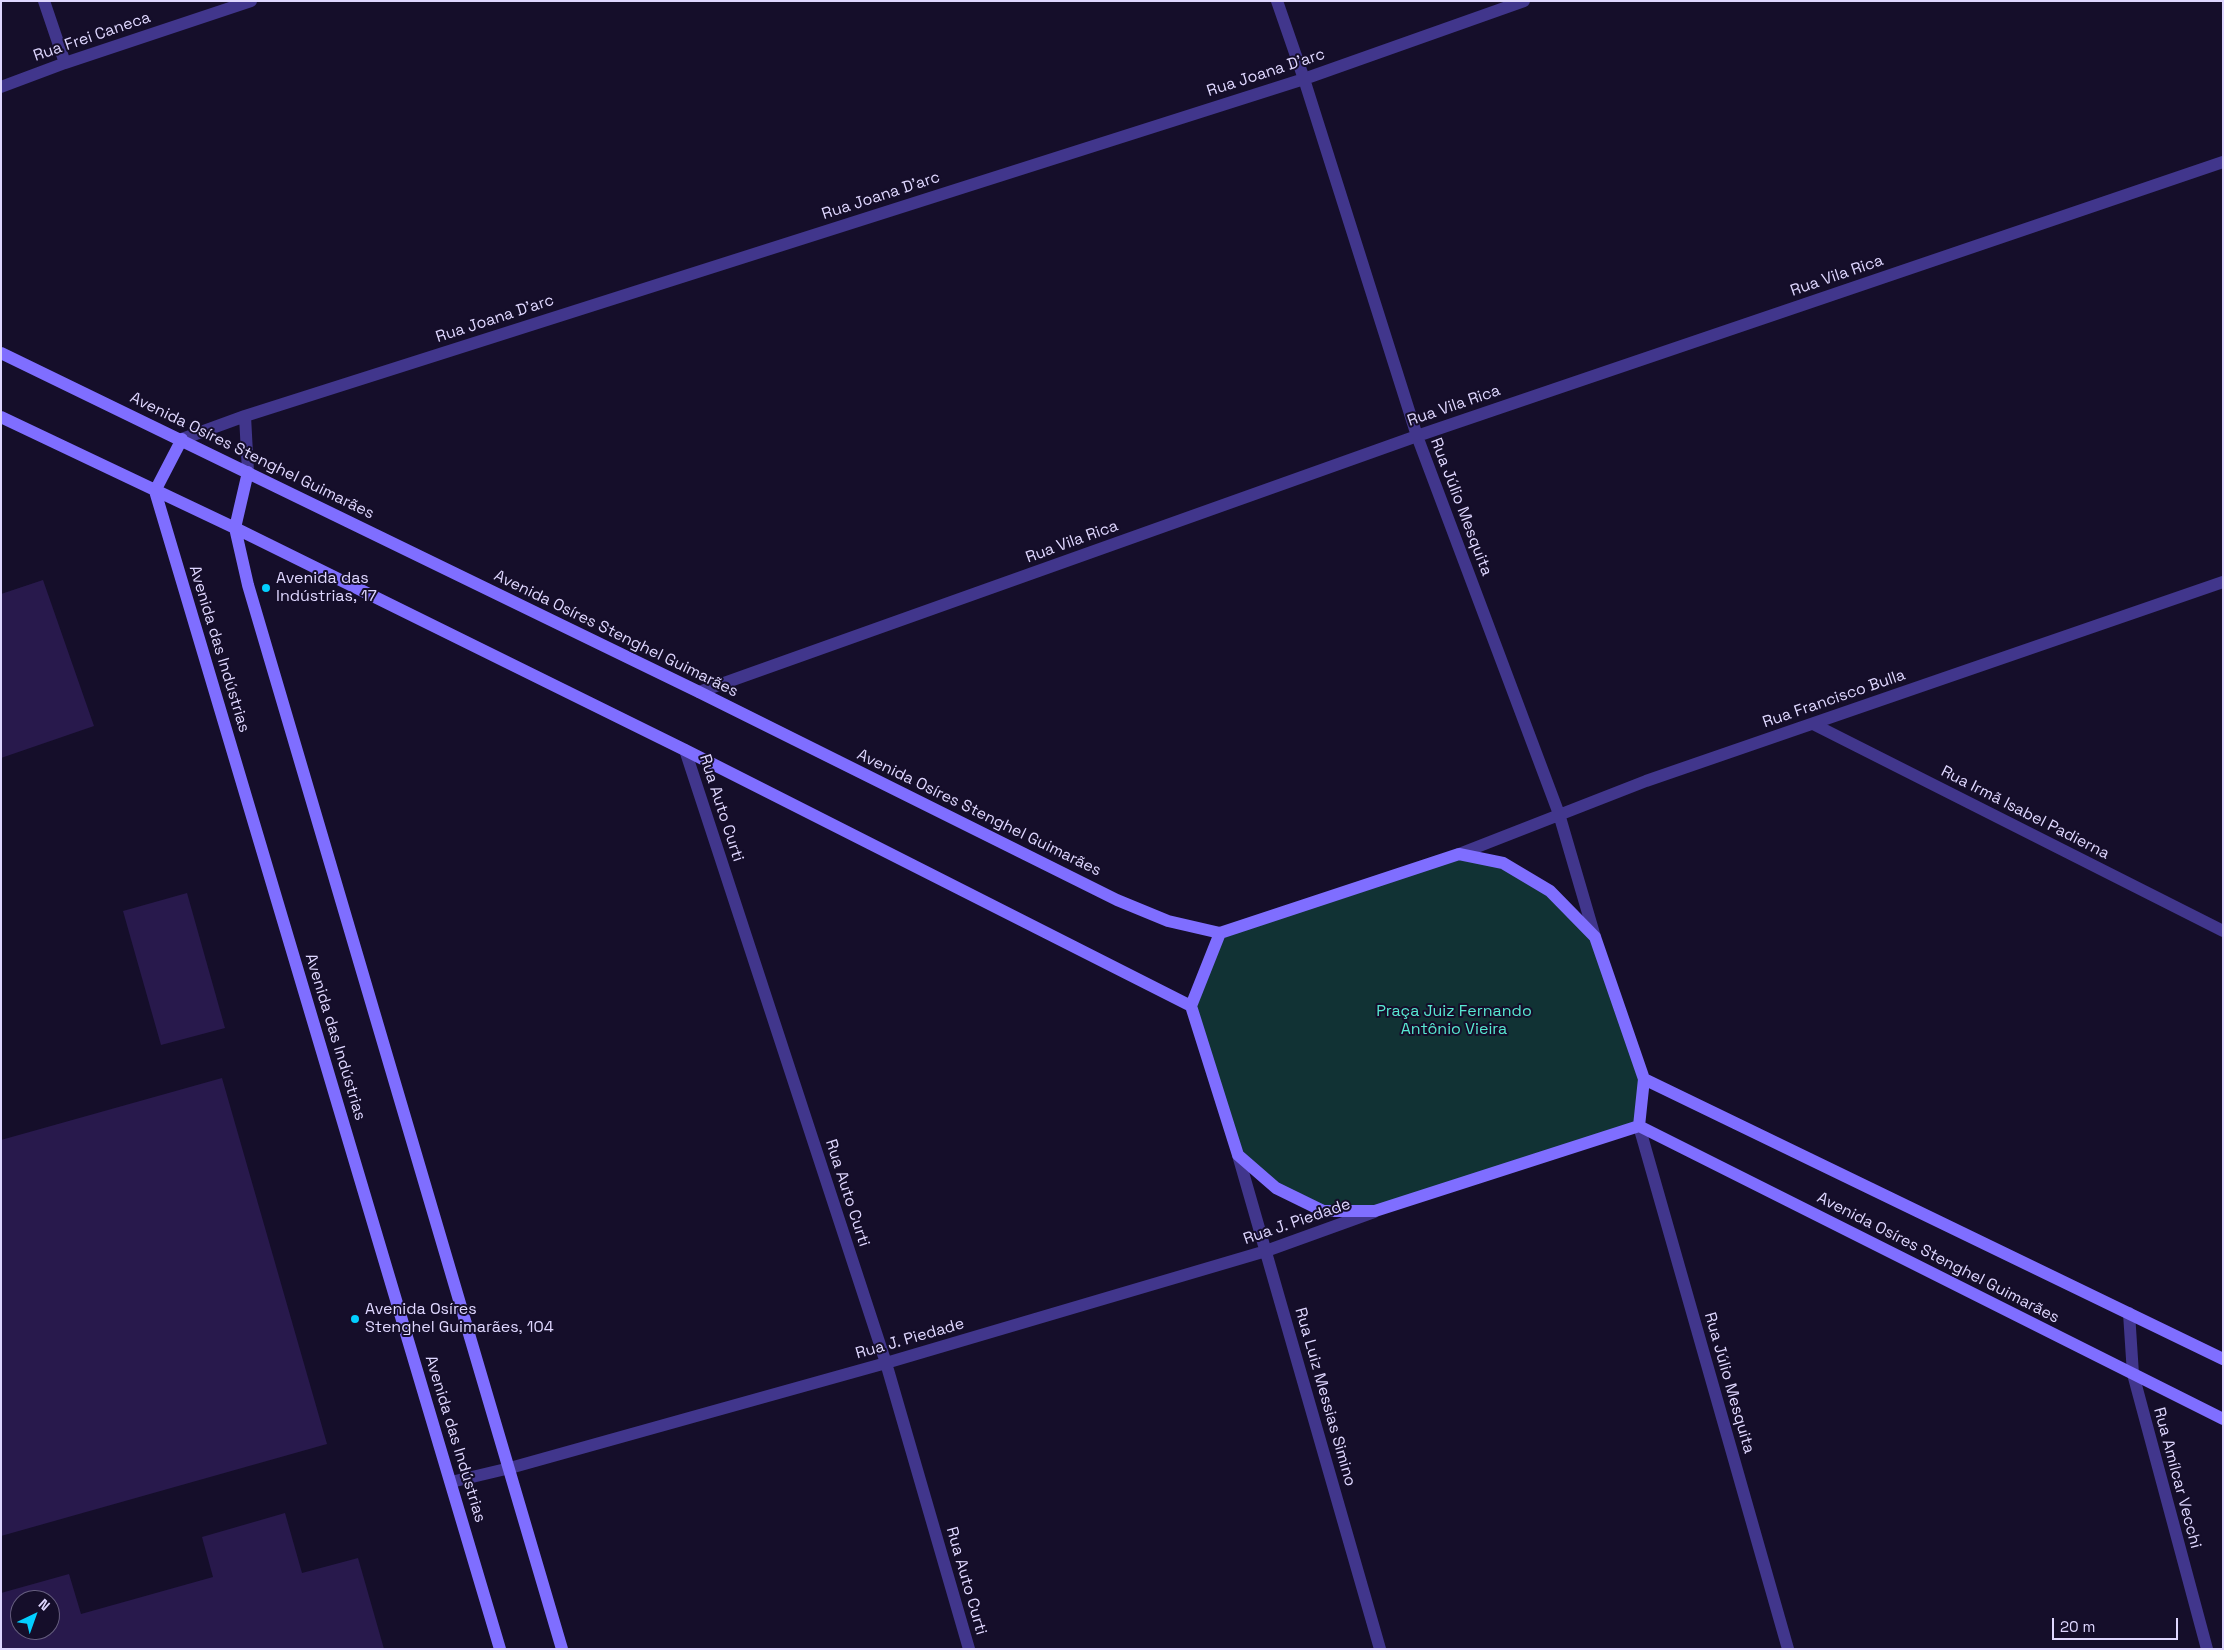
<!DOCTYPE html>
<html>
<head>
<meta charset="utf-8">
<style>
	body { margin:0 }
	#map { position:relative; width:2224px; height:1650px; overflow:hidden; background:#150e2a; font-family:"Space Grotesk",sans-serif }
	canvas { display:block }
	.frame { position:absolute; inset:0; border:2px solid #dfd7ff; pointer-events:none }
	.north { position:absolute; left:10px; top:1590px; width:50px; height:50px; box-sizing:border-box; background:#150e2a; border:1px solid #665e7f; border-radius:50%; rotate:42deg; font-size:14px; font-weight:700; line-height:20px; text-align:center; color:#dfd7ff }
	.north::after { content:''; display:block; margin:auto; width:18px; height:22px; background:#03cfff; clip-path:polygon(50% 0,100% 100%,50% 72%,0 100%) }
	.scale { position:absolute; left:2052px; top:1618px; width:126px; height:22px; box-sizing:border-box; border:2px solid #dfd7ff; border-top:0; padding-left:6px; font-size:15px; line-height:18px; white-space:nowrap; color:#dfd7ff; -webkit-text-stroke:4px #150e2a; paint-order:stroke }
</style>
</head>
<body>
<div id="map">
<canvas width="2224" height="1650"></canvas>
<div class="frame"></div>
<div class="north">N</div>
<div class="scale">20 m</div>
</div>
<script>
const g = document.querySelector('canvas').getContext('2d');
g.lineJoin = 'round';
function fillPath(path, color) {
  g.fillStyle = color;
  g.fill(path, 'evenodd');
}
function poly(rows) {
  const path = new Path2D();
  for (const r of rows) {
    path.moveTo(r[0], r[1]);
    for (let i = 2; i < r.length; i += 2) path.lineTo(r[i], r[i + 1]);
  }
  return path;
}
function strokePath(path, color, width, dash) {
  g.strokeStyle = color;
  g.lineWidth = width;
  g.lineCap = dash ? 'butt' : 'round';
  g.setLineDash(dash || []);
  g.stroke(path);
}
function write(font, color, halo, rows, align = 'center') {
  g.font = font + ' "Space Grotesk",sans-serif';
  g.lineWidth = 4;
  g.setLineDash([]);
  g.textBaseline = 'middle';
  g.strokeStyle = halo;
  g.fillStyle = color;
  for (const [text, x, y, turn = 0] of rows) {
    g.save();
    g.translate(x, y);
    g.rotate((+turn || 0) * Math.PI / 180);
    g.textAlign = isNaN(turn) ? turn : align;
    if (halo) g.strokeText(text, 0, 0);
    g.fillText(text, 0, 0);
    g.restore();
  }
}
fillPath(poly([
	[1459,854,1503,863,1550,891,1595,937,1644,1079,1639,1126,1375,1211,1323,1211,1276,1188,1238,1155,1192,1006,1220,933]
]), '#113234');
fillPath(poly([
	[43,580,94,726,1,758,1,594],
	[187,893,225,1028,161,1045,123,911],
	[222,1078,327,1444,1,1536,1,1140],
	[285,1513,302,1573,358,1558,384,1649,1,1649,1,1593,69,1574,81,1614,213,1577,202,1537],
	[20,1600,50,1600,50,1630,20,1630]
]), '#28194c');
strokePath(poly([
	[44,1,65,63],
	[1277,1,1304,79,1417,436,1559,814,1595,937],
	[1,87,65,63,251,1],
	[245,416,248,472],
	[182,439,245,416,1304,79,1524,1],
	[699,692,1417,436,2223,162],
	[1813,724,2223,931],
	[685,750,886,1363,969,1649],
	[1459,854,1646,781,2223,582],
	[1639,1126,1788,1649],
	[1238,1155,1380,1649],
	[2129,1313,2133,1374,2207,1649],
	[451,1482,510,1468,886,1363,1266,1251,1374,1212]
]), '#41368c', 12);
strokePath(poly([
	[1,353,699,692,1117,900,1168,921,1220,933],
	[1,417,235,528,685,750,1191,1006],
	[182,439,155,491,500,1649],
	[248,472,235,528,248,585,562,1649],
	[1459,854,1503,863,1550,891,1595,937,1644,1079,1639,1126,1375,1211,1323,1211,1276,1188,1238,1155,1191,1006,1220,933,1459,854],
	[1644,1079,2223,1359],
	[1639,1126,2223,1419]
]), '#7f6eff', 12);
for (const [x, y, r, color] of [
	[266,588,5,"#03cfff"],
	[355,1319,5,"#03cfff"]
]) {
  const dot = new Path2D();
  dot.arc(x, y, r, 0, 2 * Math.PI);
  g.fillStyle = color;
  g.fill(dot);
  strokePath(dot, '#150e2a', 2);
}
write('16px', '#dfd7ff', '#150e2a', [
	["Rua Frei Caneca",92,37,-19],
	["Rua Joana D'arc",1266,73,-18],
	["Rua Joana D'arc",881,196,-18],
	["Rua Vila Rica",1837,276,-19],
	["Rua Joana D'arc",495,319,-18],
	["Rua Vila Rica",1454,406,-19],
	["Avenida Osíres Stenghel Guimarães",252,456,26],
	["Rua Júlio Mesquita",1461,507,69],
	["Rua Vila Rica",1072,542,-20],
	["Avenida Osíres Stenghel Guimarães",616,634,26],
	["Avenida das Indústrias",219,649,73],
	["Rua Francisco Bulla",1834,699,-19],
	["Rua Auto Curti",721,808,72],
	["Avenida Osíres Stenghel Guimarães",979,813,26],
	["Rua Irmã Isabel Padierna",2025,813,27],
	["Avenida das Indústrias",335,1037,73],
	["Rua Auto Curti",847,1193,72],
	["Rua J. Piedade",1297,1222,-19],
	["Avenida Osíres Stenghel Guimarães",1938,1258,27],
	["Rua J. Piedade",910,1339,-16],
	["Rua Júlio Mesquita",1729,1383,74],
	["Rua Luiz Messias Simino",1325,1397,74],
	["Avenida das Indústrias",455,1439,73],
	["Rua Amílcar Vecchi",2177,1478,75],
	["Rua Auto Curti",966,1581,74]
]);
write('16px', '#dfd7ff', '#150e2a', [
	["Avenida das",276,579],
	["Indústrias, 17",276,597],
	["Avenida Osíres",365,1310],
	["Stenghel Guimarães, 104",365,1328]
], 'left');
write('16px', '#58e9d2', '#150e2a', [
	["Praça Juiz Fernando",1454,1012],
	["Antônio Vieira",1454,1030]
]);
</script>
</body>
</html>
